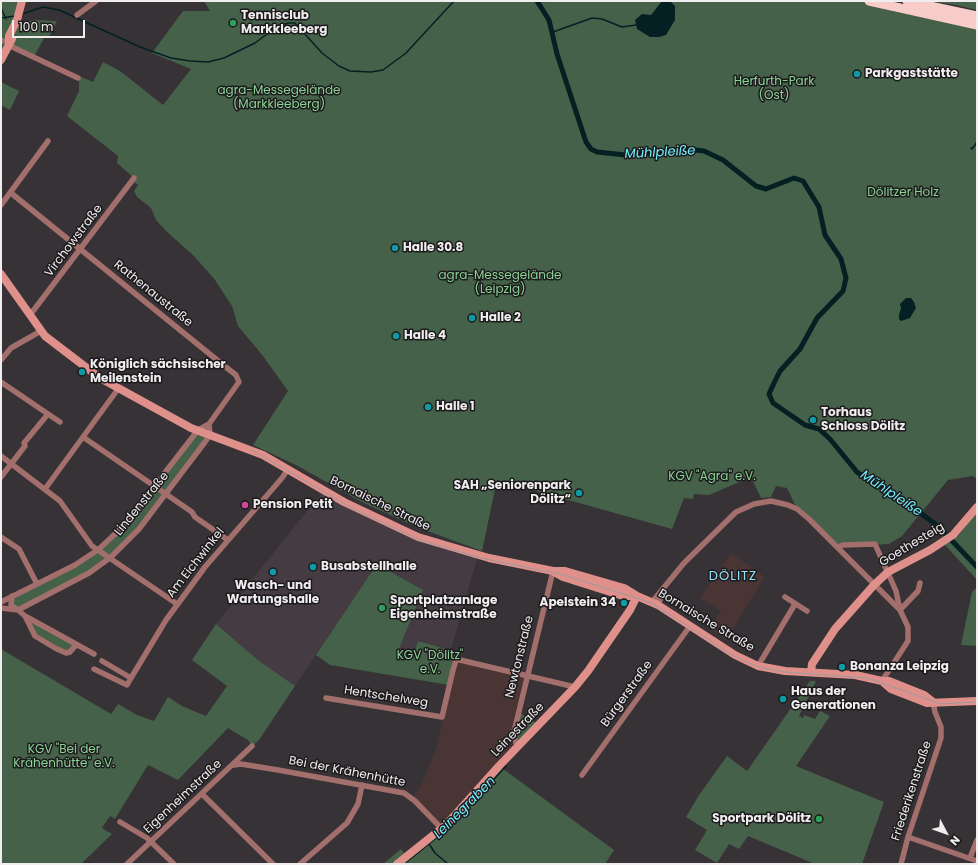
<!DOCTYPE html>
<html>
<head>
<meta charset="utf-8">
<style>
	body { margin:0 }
	#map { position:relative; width:978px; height:865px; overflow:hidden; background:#363236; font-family:Poppins,sans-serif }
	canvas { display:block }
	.frame { position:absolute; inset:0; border:2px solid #f0edef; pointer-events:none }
	.north { position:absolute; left:926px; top:813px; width:40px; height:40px; -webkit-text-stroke:3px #1c1a1c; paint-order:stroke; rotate:131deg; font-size:11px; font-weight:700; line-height:16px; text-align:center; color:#f0edef }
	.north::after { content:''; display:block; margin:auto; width:14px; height:18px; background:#f0edef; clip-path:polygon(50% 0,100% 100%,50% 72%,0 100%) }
	.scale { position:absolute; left:12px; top:20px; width:73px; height:18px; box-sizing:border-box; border:2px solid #f0edef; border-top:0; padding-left:5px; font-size:12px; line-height:14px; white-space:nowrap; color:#f0edef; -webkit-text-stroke:3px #1c1a1c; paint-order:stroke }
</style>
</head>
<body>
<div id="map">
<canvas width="978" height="865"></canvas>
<div class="frame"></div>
<div class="north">N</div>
<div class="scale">100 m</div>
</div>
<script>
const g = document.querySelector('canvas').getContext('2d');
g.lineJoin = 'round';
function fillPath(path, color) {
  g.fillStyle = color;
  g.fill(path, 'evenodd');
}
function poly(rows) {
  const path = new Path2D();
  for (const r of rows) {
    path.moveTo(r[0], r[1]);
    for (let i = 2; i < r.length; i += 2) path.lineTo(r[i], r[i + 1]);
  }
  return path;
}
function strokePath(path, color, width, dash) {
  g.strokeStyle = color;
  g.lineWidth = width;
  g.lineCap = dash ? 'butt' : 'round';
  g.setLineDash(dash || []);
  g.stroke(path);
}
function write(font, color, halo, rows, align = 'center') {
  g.font = font + ' Poppins,sans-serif';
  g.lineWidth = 3;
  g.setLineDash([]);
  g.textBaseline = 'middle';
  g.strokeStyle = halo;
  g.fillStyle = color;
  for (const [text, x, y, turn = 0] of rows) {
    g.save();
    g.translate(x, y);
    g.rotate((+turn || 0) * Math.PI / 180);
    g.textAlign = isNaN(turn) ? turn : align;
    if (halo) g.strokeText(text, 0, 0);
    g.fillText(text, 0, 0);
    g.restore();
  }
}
fillPath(poly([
	[324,490,418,537,478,555,451,650,418,641,414,653,399,649,423,590,378,564,295,686,258,660,216,624]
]), '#443b43');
fillPath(poly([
	[731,553,765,577,726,640,709,628,721,611,700,598],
	[456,660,527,676,513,736,518,747,442,829,412,798,422,784,436,749]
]), '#4a3535');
fillPath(poly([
	[1,1,22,1,16,24,35,20,57,21,49,37,45,36,34,57,8,45,1,60],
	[204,1,894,1,893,11,977,29,977,479,973,476,948,480,902,536,889,544,838,547,797,509,787,488,776,486,771,497,761,498,751,477,709,495,694,494,693,499,684,498,672,529,497,480,482,551,419,528,364,503,296,465,253,445,288,391,263,356,238,326,232,306,215,280,194,256,167,232,156,220,151,208,137,197,134,191,138,185,132,181,134,178,117,163,118,156,67,116,79,91,79,76,93,82,103,62,120,71,163,105,191,69,152,53,183,11,210,11],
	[929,1,977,1,977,10,956,5],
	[1,82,19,91,10,110,1,105],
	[198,430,210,435,139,529,89,573,18,610,14,608,12,596,75,565,116,533],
	[977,511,977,580,945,545,959,535],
	[377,564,423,590,399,649,414,653,418,641,457,652,449,685,330,665,316,655],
	[977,587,977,646,961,645,972,592],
	[25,616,76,645,70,652,35,636],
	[216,624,258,660,295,686,259,740,252,746,248,740,228,728,178,780,148,765,115,819,110,816,102,828,112,834,81,864,1,864,1,649,111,714,118,704,137,715,154,721,168,697,182,706,206,716,227,686,192,660],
	[810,681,816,681,799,716,803,718,804,715,815,719,820,711,830,716,796,766,884,802,862,864,815,864,748,836,739,849,729,844,717,863,695,850,707,830,686,817,699,795,727,756,747,771],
	[518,712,540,725,518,747,513,736],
	[499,766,614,850,605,864,383,864,401,849,406,856,442,829]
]), '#466149');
fillPath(poly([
	[662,1,670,1,675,6,675,20,666,35,659,37,650,37,637,29,635,20,642,14,651,15],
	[906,298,911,298,914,302,916,308,910,318,901,321,899,319,899,315,901,308,900,304]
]), '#042023');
strokePath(poly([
	[1,8,6,19],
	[22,14,43,7,59,10,140,47,171,58,190,61,208,62,224,58,255,43,275,28,288,23,295,23,322,53,339,66,350,71,371,72,383,70,406,53,454,1],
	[1,18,15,16],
	[553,32,592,18,602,19,622,27,636,25],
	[971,148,972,149,977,142],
	[429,844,435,853,448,864],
	[404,864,450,827,506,766]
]), '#042023', 1.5);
strokePath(poly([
	[537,1,549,20,557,54,586,142,591,149,597,152,626,155,687,149,704,151,723,160,756,186,766,189,794,178,803,181,819,207,825,235,841,259,846,278,843,291,817,318,800,349,780,371,774,383,769,394,773,403,805,425,819,429,830,439,857,472,871,482,893,493,938,526,977,567]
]), '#042023', 5);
strokePath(poly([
	[77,15,96,1],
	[1,40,9,43],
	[8,45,78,78],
	[1,205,48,141],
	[30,315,134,178],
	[1,360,11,348,41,331],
	[1,382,48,414,24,443,25,446,1,477],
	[48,414,60,422],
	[83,437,192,512,195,517,228,540],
	[1,456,60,501,92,546,177,604],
	[45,489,118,389],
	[1,537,19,549,37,584],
	[838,547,843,545,875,544,896,591,900,610],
	[12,596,11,605,18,610,89,573,111,557,139,529,205,442,210,435,209,424],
	[785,597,807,611],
	[1,602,75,565,99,549,116,533,129,519,198,430,209,424,239,382,236,375,222,364,11,193],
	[652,602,684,563,736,512,754,504,771,501,788,505,797,509,809,519,900,610,908,627,908,641,882,681],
	[658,605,664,590],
	[1,608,18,610,25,616,94,654],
	[900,610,918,591,920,583],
	[25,616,35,636,55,648,66,653,70,652,76,645],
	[102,661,131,678,166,620,205,567,282,478,288,469],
	[758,666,795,604],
	[94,669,127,685,131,678],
	[326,698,442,717,453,670,456,660,460,660,575,687],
	[518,747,513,736,553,571],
	[234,765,241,764,278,770,404,793,415,801,442,829],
	[582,775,690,626],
	[202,794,273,864],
	[120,822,147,838,174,864],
	[908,837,977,861],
	[970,858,977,840],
	[127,864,252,746],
	[300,864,347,823,358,804,362,785],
	[901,864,908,837,941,738,941,727,935,712,933,702]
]), '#a26f6c', 5.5);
strokePath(poly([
	[9,43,9,36,17,20,22,1],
	[1,60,12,39],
	[1,274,45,336,100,378,191,428,263,455,344,502,418,537,489,558,553,571,565,571,624,588,637,596,658,605,735,655,758,666,785,671,855,675,882,681,889,681,924,695,933,702],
	[554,572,563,577,623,596,636,596],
	[811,672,812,664,835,629,874,585,888,572,930,550,953,535,977,507],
	[882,681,891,689,927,703,977,701],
	[397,864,447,824,499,766,575,687,588,671,630,610,637,596]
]), '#e0908b', 8);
strokePath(poly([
	[869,1,977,25],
	[907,1,977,16]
]), '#f8ccc8', 9);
strokePath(poly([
	[252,450,352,508,420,540,481,558,564,575,652,603,734,656,758,667,785,672,867,678,941,704,977,702]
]), '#9e9a9d', 1);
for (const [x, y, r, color] of [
	[233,23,4,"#2e9e5b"],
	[857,74,4,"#0f9aa8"],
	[395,248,4,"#0f9aa8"],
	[472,318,4,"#0f9aa8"],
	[396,336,4,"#0f9aa8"],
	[82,372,4,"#0f9aa8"],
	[428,407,4,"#0f9aa8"],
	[813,420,4,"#0f9aa8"],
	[579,493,4,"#0f9aa8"],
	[245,505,4,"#d1479c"],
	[313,567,4,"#0f9aa8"],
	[273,572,4,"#0f9aa8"],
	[624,603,4,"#0f9aa8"],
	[382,608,4,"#2e9e5b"],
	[842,667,4,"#0f9aa8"],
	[783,699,4,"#0f9aa8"],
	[819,819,4,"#2e9e5b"]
]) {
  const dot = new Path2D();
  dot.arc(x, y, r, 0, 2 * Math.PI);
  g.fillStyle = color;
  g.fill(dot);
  strokePath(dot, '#1c1a1c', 1.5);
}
write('bold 12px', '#f0edef', '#1c1a1c', [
	["Tennisclub",241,16],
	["Markkleeberg",241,30],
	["Parkgaststätte",865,74],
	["Halle 30.8",403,248],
	["Halle 2",480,318],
	["Halle 4",404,336],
	["Königlich sächsischer",90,365],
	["Meilenstein",90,379],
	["Halle 1",436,407],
	["Torhaus",821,413],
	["Schloss Dölitz",821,427],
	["SAH „Seniorenpark",571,486,"right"],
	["Dölitz“",571,500,"right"],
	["Pension Petit",253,505],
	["Busabstellhalle",321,567],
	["Wasch- und",273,586,"center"],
	["Wartungshalle",273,600,"center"],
	["Sportplatzanlage",390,601],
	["Eigenheimstraße",390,615],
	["Apelstein 34",616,603,"right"],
	["Bonanza Leipzig",850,667],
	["Haus der",791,692],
	["Generationen",791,706],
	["Sportpark Dölitz",811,819,"right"]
], 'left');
write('12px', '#8ad395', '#1c1a1c', [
	["Herfurth-Park",774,82],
	["(Ost)",774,96],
	["agra-Messegelände",279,91],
	["(Markkleeberg)",279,105],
	["Dölitzer Holz",903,193],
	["agra-Messegelände",500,276],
	["(Leipzig)",500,290],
	["KGV \"Agra\" e.V.",712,477],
	["KGV \"Dölitz\"",430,656],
	["e.V.",430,670],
	["KGV \"Bei der",64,750],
	["Krähenhütte\" e.V.",64,764]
]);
write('12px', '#f0edef', '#1c1a1c', [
	["Virchowstraße",74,241,-53],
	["Rathenaustraße",153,294,39],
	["Lindenstraße",142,504,-51],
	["Bornaische Straße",380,504,26],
	["Goethesteig",912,545,-31],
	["Am Eichwinkel",196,563,-52],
	["Bornaische Straße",706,621,31],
	["Newtonstraße",520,657,-76],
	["Bürgerstraße",627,694,-54],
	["Hentschelweg",386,697,9],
	["Leinestraße",518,730,-46],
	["Bei der Krähenhütte",347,772,11],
	["Friederikenstraße",912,791,-72],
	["Eigenheimstraße",183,797,-43]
]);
write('italic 13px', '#70f1fe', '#1c1a1c', [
	["Mühlpleiße",660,153,-3],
	["Mühlpleiße",891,494,34],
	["Leinegraben",465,808,-45]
]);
g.letterSpacing = '1px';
write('13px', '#96e1f7', '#1c1a1c', [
	["DÖLITZ",733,577]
]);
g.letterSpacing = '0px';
</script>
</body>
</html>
